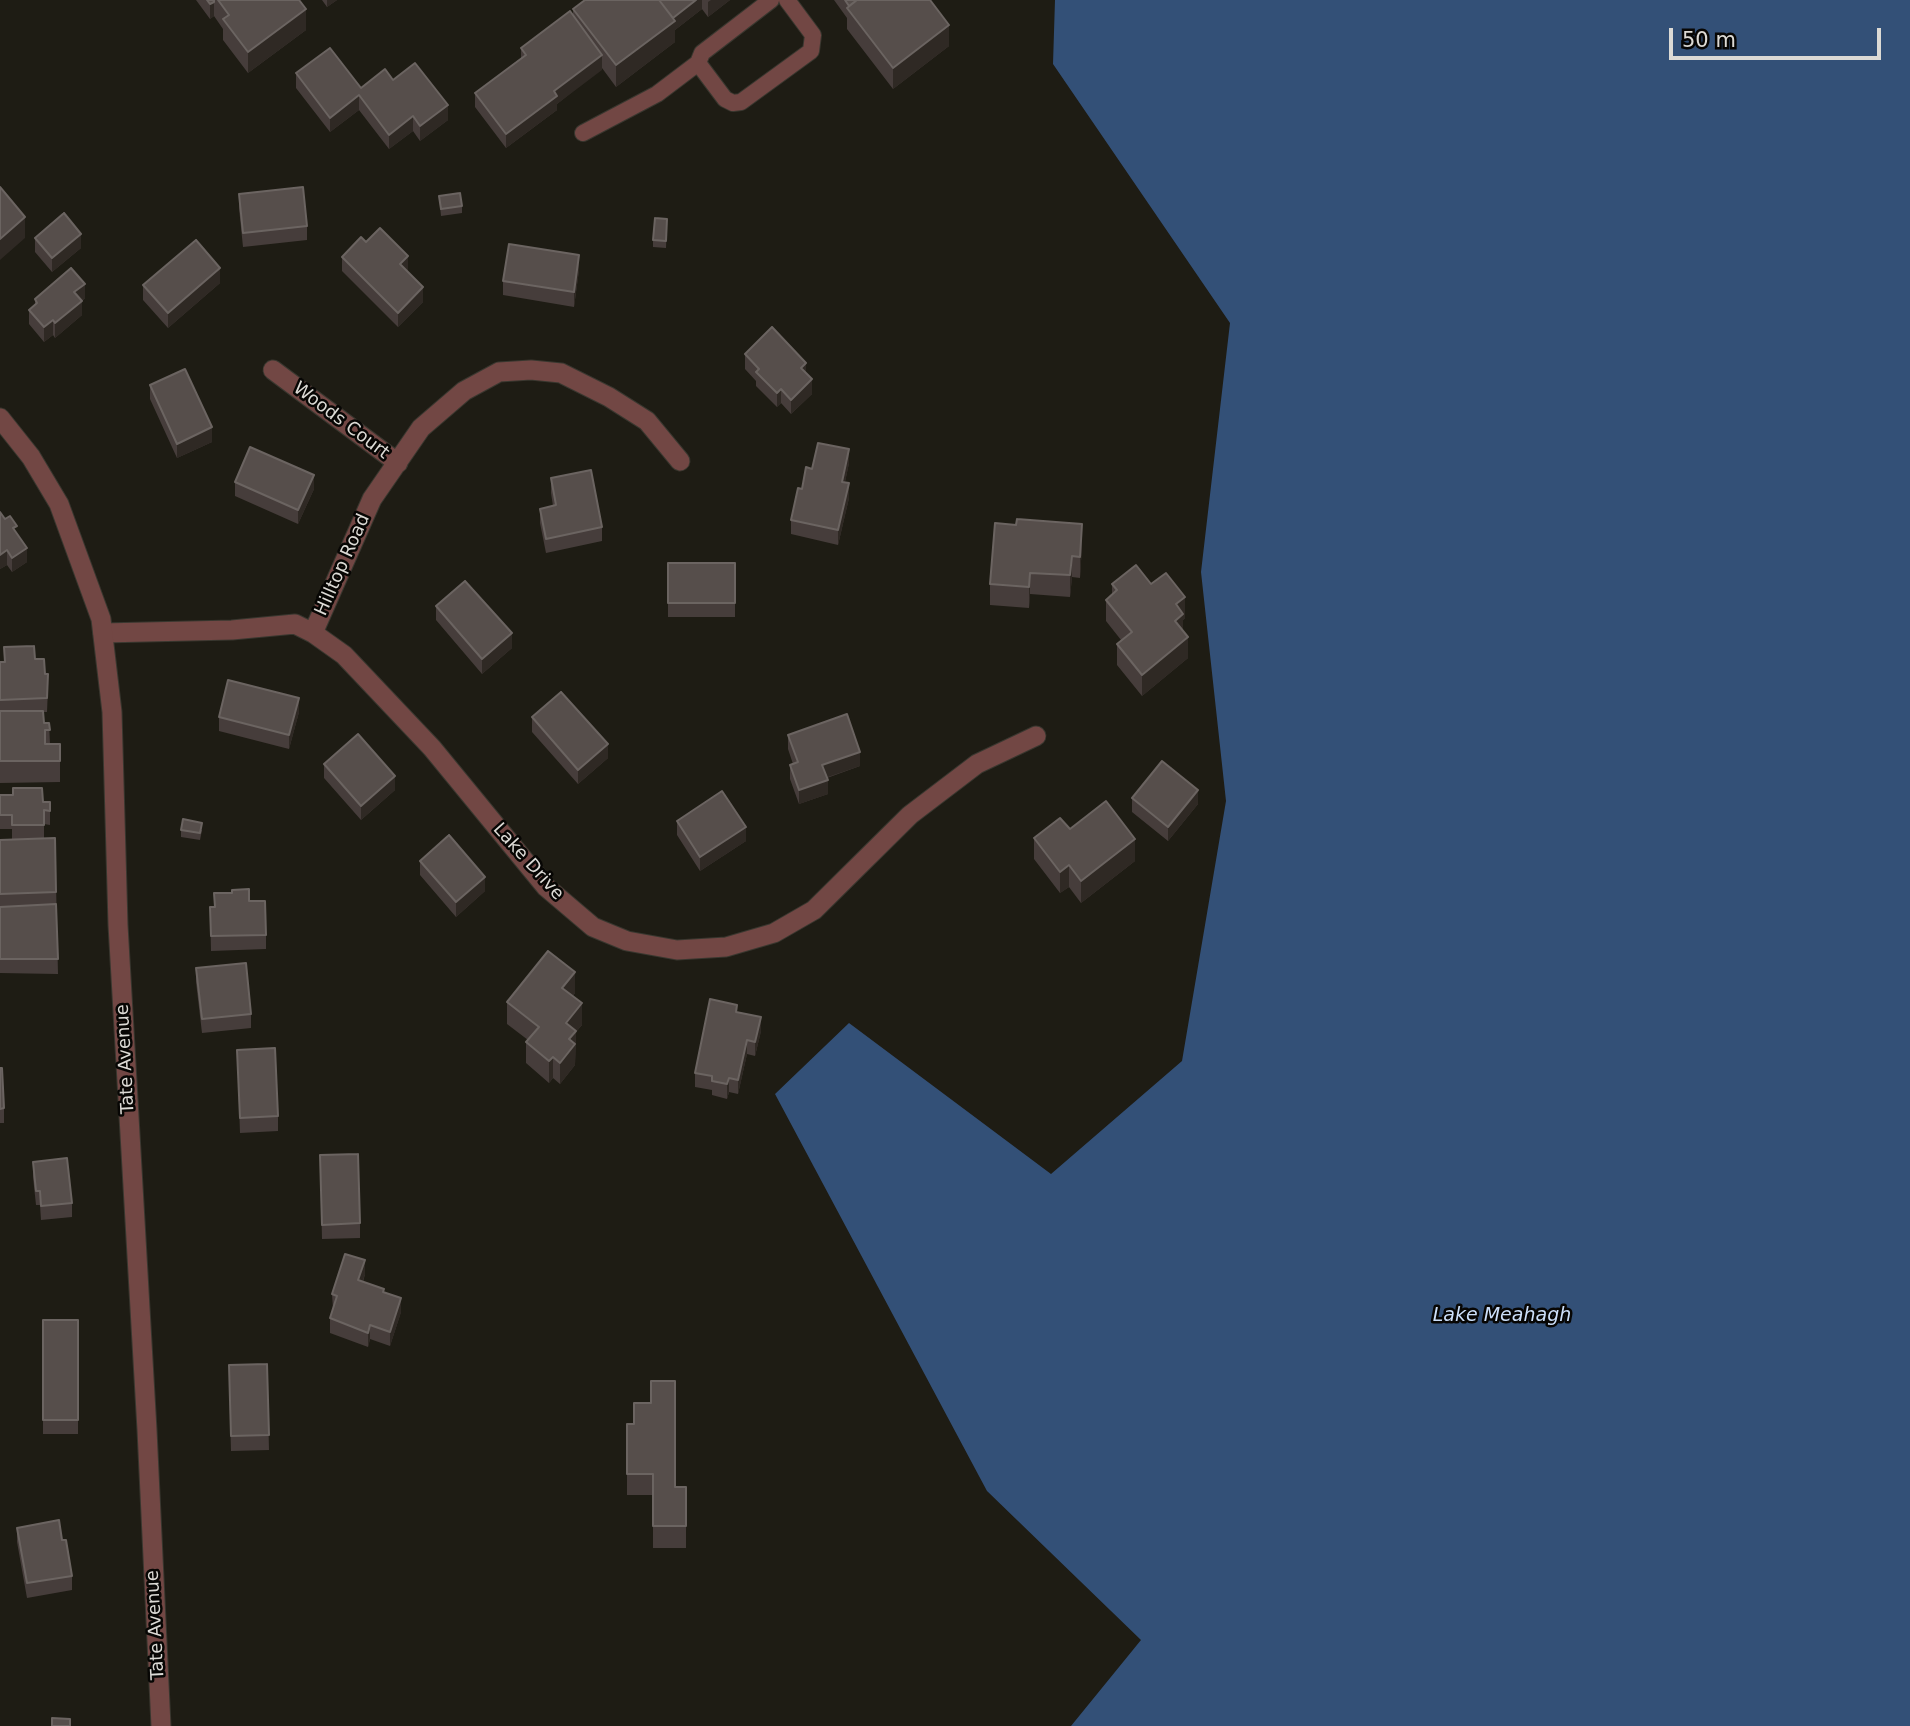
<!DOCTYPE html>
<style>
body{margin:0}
#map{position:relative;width:1910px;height:1726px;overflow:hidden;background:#1e1c14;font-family:"DejaVu Sans",sans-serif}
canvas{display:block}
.scale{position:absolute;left:1669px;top:28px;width:212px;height:32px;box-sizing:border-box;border:4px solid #dcdad5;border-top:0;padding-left:9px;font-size:21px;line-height:24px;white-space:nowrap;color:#dcdad5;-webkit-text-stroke:5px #070604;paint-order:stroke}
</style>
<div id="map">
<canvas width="1910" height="1726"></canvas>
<div class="scale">50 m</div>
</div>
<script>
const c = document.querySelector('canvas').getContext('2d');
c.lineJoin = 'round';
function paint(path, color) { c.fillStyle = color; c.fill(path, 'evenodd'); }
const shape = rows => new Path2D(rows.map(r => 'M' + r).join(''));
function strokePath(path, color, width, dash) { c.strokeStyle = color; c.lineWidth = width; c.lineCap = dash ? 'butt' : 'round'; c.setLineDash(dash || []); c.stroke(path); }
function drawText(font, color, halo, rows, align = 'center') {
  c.font = font + ' "DejaVu Sans",sans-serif'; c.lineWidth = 5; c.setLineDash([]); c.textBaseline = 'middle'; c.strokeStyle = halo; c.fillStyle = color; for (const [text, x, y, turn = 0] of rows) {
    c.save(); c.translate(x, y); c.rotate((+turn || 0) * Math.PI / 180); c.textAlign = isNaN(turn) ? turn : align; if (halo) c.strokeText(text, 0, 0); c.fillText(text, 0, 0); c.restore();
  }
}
paint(shape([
 [1055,0,1910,0,1910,1726,1071,1726,1141,1640,987,1491,775,1094,849,1023,1051,1174,1182,1061,1226,801,1201,572,1230,323,1053,64]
]), '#335077');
const service = shape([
 [771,0,702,53,698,63,725,99,733,103,741,102,811,51,813,35,787,0],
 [583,133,657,94,698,63]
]);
const minor = shape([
 [273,370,398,463],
 [103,633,232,630,295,624,313,633,344,655,432,748,546,887,593,927,627,941,677,950,726,947,774,933,814,910,910,815,977,764,1036,736],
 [313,633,372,499,421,428,464,391,499,372,531,370,561,373,609,397,647,421,680,461]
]);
const tertiary = shape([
 [0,418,31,457,59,504,101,619,112,712,118,925,147,1430,161,1726]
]);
strokePath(service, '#39372f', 18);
strokePath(minor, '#39372f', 21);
strokePath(tertiary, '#39372f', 21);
strokePath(service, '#724744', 16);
strokePath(minor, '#724744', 19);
strokePath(tertiary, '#724744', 19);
paint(shape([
 [196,0,299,0,306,30,248,73,223,40,223,29,214,16,210,19],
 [322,0,337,0,327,7],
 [585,0,730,0,708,17,702,9,675,30,675,42,616,87,602,68,557,104,557,110,506,148,475,107,475,93,521,58,521,48,573,16,573,9],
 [834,0,930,0,949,46,893,89,847,29,847,18],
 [296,73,361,88,393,80,448,120,420,141,413,131,389,149,359,110,330,132,296,88],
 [239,194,307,226,307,240,243,247,239,208],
 [439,196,462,206,462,213,441,216],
 [667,219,666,248,653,247,653,240],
 [35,238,81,248,52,272,35,252],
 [366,242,408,270,407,271,423,302,398,327,342,271,342,257],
 [579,270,574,307,503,295,503,281],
 [220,283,168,328,143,300,143,285],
 [85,298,82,301,82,315,55,338,53,335,44,342,29,324,29,310,35,305,35,299],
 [745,354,806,373,812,394,791,414,781,403,777,407,756,386,756,381,745,369],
 [150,385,212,442,177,458,150,399],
 [849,463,845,482,849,498,838,545,791,534,791,520,802,489,812,469],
 [551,478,602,527,602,541,546,553,540,523,540,509,553,506,551,493],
 [235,482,314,489,298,524,235,496],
 [0,512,17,534,27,562,12,572,7,565,0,569],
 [1082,545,1080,578,1072,577,1070,597,1030,594,1029,608,990,605,990,584],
 [668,563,735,563,735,617,668,617],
 [1112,584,1151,584,1185,618,1183,620,1183,631,1188,658,1142,696,1117,665,1117,644,1121,640,1106,621,1106,600,1112,594],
 [436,606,512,648,482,674,436,620],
 [4,647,35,659,45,674,48,689,47,712,43,712,44,723,49,723,50,744,60,744,60,782,0,783,0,662,4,662],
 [299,712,289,749,219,731,219,717],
 [532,717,608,758,578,784,532,732],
 [788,735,860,766,827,778,828,794,799,804,790,779,790,765,793,764,788,749],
 [324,764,395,790,361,820,324,778],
 [0,795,43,802,50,802,50,825,44,824,44,839,55,838,58,974,0,973,0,840,12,840,12,829,0,829],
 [1132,798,1198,804,1168,841,1132,812],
 [677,821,746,841,700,871,677,835],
 [1070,829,1135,861,1081,903,1069,887,1060,893,1034,859,1034,838],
 [181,830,202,830,200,840,181,837],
 [420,861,485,891,456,917,420,875],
 [249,901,266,935,266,949,211,951,210,907],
 [196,968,251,1014,251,1028,202,1033,196,982],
 [575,993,573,996,582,1025,576,1032,575,1065,560,1084,553,1078,549,1083,526,1063,526,1042,528,1040,507,1024,507,1002],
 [737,1012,761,1031,755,1056,747,1054,738,1094,729,1092,727,1099,712,1095,712,1090,695,1087,695,1073],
 [237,1050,278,1116,278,1131,240,1133],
 [0,1068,4,1108,4,1123,0,1123],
 [320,1155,360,1223,360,1238,322,1239],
 [33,1162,72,1203,72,1217,41,1220,40,1205,36,1205,33,1177],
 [365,1274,363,1282,384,1292,401,1312,390,1346,370,1339,368,1347,330,1333,330,1318,333,1309,332,1294],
 [43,1320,78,1320,78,1434,43,1434],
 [267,1364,269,1450,231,1451,229,1380],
 [651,1403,675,1487,686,1487,686,1548,653,1548,653,1495,627,1495,627,1424,634,1424],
 [17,1528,62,1540,72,1576,72,1590,27,1598,17,1542]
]), '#463d3b');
paint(shape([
 [327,0,337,0,327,7],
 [696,0,702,0,702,9,675,30,675,42,616,87,616,65,669,20],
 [711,0,730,0,708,17,708,2],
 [214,2,214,16,210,19,210,4],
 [306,9,306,30,248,73,248,52],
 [949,25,949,46,893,89,893,68],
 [602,55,602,70,557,104,557,110,506,148,506,134,554,91],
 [359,95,359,110,330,132,330,118],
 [448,105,448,120,420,141,420,126],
 [413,116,413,131,389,149,389,135],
 [25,217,25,238,0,260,0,239],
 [81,234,81,248,52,272,52,258],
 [579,255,579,270,574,307,574,292],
 [408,256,408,270,400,278,400,264],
 [220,268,220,283,168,328,168,313],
 [85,284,85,298,74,307,74,292],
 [423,287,423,302,398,327,398,313],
 [82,301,82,315,55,338,55,323],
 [53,320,53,335,44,342,44,327],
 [806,363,806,377,801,368],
 [812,379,812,394,791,414,791,400],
 [781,389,781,403,777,407,777,393],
 [212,427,212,442,177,458,177,444],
 [849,449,849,463,842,496,842,482],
 [314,475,314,489,298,524,298,510],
 [849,483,849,498,838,545,838,530],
 [1082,524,1082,545,1080,578,1080,557],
 [27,548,27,562,12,572,12,558],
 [7,550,7,565,0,569,0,555],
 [1072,556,1072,577,1070,597,1070,575],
 [1030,573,1030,594,1029,608,1029,587],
 [1185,597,1185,618,1183,620,1183,635,1175,642,1176,604],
 [512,633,512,648,482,674,482,659],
 [1188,637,1188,658,1142,696,1142,675],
 [299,698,299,712,289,749,289,735],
 [608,744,608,758,578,784,578,770],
 [860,752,860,766,822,779,822,765],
 [395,776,395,790,361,820,361,806],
 [828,780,828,794,799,804,799,790],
 [1198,790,1198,804,1168,841,1168,827],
 [746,827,746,841,700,871,700,857],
 [1135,839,1135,861,1081,903,1081,881],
 [1069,865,1069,887,1060,893,1060,872],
 [485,877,485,891,456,917,456,902],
 [575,972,575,993,562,1009,562,988],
 [582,1003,582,1025,576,1032,575,1065,560,1084,560,1063,566,1023],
 [761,1017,761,1031,755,1056,755,1042],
 [747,1040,747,1054,738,1094,738,1080],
 [553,1057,553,1078,549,1083,549,1061],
 [729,1078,729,1092,727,1099,727,1084],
 [365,1260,365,1274,358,1295,358,1280],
 [401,1298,401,1312,390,1346,390,1332],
 [370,1325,370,1339,368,1347,368,1333]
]), '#2f2924');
const building = shape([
 [207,0,214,0,214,2,210,4,207,0],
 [218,0,299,0,306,9,248,52,223,19,229,15,218,0],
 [585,0,659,0,675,21,616,65,573,9,585,0],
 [659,0,696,0,673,18,659,0],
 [845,0,857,0,849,6,845,0],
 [857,0,930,0,949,25,893,68,847,8,857,0],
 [570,11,602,55,554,91,557,96,506,134,475,93,526,55,521,48,570,11],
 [330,48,361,88,385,69,393,80,415,63,448,105,420,126,413,116,389,135,359,95,330,118,296,73,330,48],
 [0,187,25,217,0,239,0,187],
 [303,187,307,226,243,233,239,194,303,187],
 [460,193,462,206,441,209,439,196,460,193],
 [64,213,81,234,52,258,35,238,64,213],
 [655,218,667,219,666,241,653,240,655,218],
 [380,228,408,256,400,264,423,287,398,313,342,257,361,237,366,242,380,228],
 [196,240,220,268,168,313,143,285,196,240],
 [509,244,579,255,574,292,503,281,509,244],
 [71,268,85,284,74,292,82,301,55,323,53,320,44,327,29,310,37,303,35,299,71,268],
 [772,327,806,363,801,368,812,379,791,400,781,389,777,393,756,372,759,369,745,354,772,327],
 [185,369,212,427,177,444,150,385,185,369],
 [818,443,849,449,842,482,849,483,838,530,791,520,798,488,802,489,806,467,812,469,818,443],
 [250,447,314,475,298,510,235,482,250,447],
 [591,470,602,527,546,539,540,509,556,505,551,478,591,470],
 [0,512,5,519,10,516,17,526,13,528,27,548,12,558,7,550,0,555,0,512],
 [1017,519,1082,524,1080,557,1072,556,1070,575,1030,573,1029,587,990,584,995,523,1016,525,1017,519],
 [668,563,735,563,735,603,668,603,668,563],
 [1136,565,1151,584,1166,573,1185,597,1176,604,1183,614,1175,621,1188,637,1142,675,1117,644,1132,632,1106,600,1117,590,1112,584,1136,565],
 [465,581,512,633,482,659,436,606,465,581],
 [34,646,35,659,44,659,45,674,48,674,47,698,0,700,0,662,5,662,4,647,34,646],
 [228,680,299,698,289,735,219,717,228,680],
 [561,692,608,744,578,770,532,717,561,692],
 [0,711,43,711,44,723,49,723,50,730,45,730,45,744,60,744,60,761,0,761,0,711],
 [847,714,860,752,822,765,828,780,799,790,790,765,798,762,788,735,847,714],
 [358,734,395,776,361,806,324,764,358,734],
 [1162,761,1198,790,1168,827,1132,798,1162,761],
 [13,788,42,788,43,802,50,802,50,811,44,810,44,825,12,825,12,815,0,815,0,795,13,795,13,788],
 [722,791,746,827,700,857,677,821,722,791],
 [1106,801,1135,839,1081,881,1069,865,1060,872,1034,838,1060,818,1070,829,1106,801],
 [183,819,202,823,200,833,181,830,183,819],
 [449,835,485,877,456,902,420,861,449,835],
 [55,838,56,892,0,894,0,840,55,838],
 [249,889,249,901,265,901,266,935,211,936,210,907,215,907,214,893,232,893,232,890,249,889],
 [56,904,58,959,0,959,0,907,56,904],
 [548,951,575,972,562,988,582,1003,566,1023,576,1031,569,1039,575,1044,560,1063,553,1057,549,1061,526,1042,539,1027,507,1002,548,951],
 [246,963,251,1014,202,1019,196,968,246,963],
 [710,999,737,1005,736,1012,761,1017,755,1042,747,1040,738,1080,729,1078,727,1084,712,1081,712,1076,695,1073,710,999],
 [275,1048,278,1116,240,1118,237,1050,275,1048],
 [0,1068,2,1068,4,1108,0,1109,0,1068],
 [358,1154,360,1223,322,1225,320,1155,358,1154],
 [67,1158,72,1203,41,1206,40,1191,36,1191,33,1162,67,1158],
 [345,1254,365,1260,358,1280,384,1289,383,1292,401,1298,390,1332,370,1325,368,1333,330,1318,337,1296,332,1294,345,1254],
 [43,1320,78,1320,78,1420,43,1420,43,1320],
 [267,1364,269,1435,231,1436,229,1365,267,1364],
 [651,1381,675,1381,675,1487,686,1487,686,1526,653,1526,653,1474,627,1474,627,1424,634,1424,634,1403,651,1403,651,1381],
 [59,1520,62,1540,66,1540,72,1576,27,1583,17,1528,59,1520],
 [52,1718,70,1719,70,1726,52,1726,52,1718]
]);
paint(building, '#564e4b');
strokePath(building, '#6b6461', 2);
drawText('18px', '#dcdad5', '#070604', [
 ["Woods Court",341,421,37],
 ["Hilltop Road",343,565,-66],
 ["Lake Drive",528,862,48],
 ["Tate Avenue",126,1059,-93],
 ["Tate Avenue",156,1625,-93]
]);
drawText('italic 19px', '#ccdff9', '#070604', [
 ["Lake Meahagh",1502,1316]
]);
</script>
